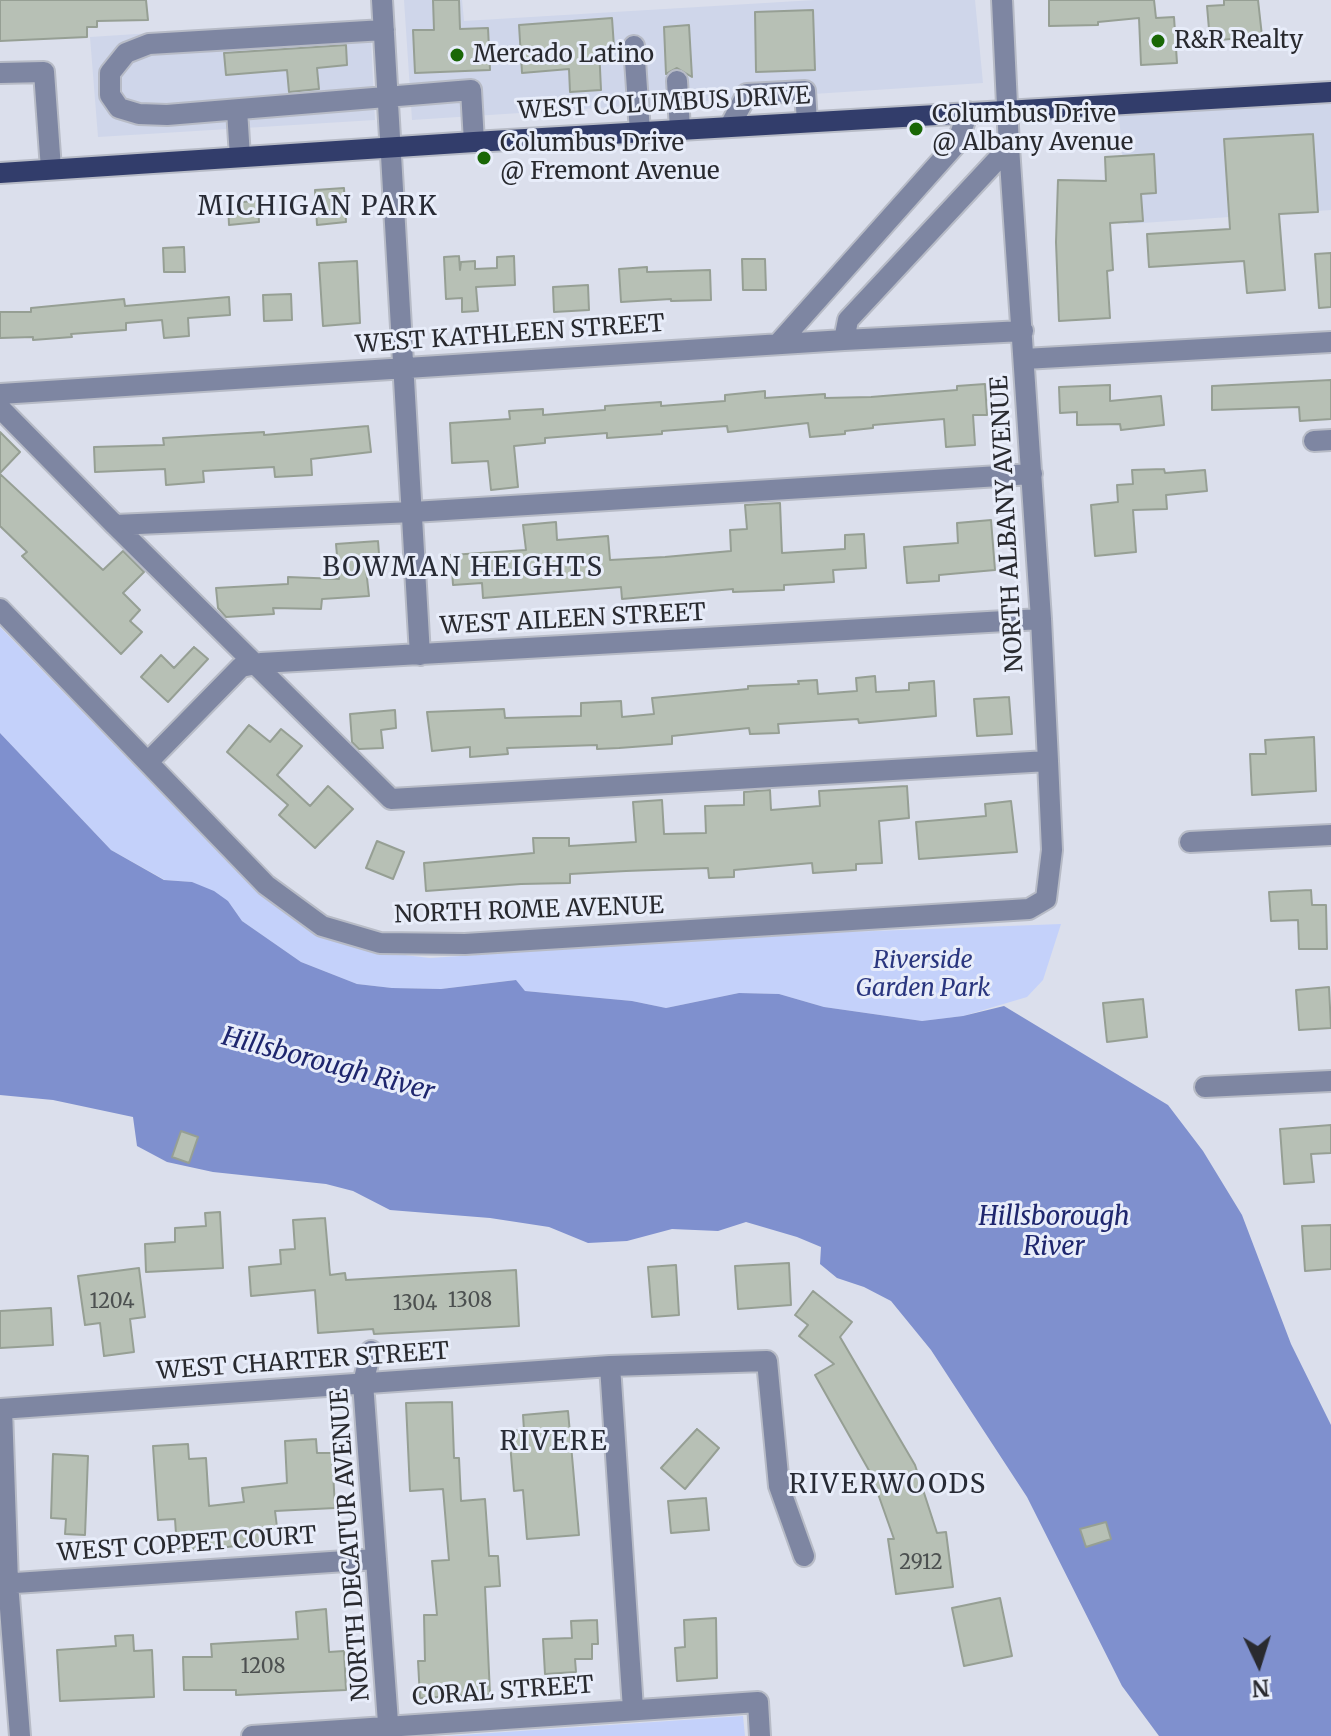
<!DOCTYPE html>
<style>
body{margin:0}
#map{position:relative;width:1331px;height:1736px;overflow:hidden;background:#dbdfec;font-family:Merriweather,serif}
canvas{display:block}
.north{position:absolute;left:1219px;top:1624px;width:80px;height:80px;-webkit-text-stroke:6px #e8edfa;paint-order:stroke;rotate:176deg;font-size:22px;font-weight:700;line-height:32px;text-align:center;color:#292a2f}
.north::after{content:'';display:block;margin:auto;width:28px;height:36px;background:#292a2f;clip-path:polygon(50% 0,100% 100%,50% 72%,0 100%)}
</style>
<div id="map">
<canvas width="1331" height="1736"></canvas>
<div class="north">N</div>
</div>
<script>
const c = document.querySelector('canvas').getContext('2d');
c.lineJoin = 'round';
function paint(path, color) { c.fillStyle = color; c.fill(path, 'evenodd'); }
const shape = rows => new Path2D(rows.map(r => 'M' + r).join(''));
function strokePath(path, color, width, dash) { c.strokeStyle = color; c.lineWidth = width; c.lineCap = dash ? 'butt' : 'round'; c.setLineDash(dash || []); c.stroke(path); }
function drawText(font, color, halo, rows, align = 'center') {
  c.font = font + ' Merriweather,serif'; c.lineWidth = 6; c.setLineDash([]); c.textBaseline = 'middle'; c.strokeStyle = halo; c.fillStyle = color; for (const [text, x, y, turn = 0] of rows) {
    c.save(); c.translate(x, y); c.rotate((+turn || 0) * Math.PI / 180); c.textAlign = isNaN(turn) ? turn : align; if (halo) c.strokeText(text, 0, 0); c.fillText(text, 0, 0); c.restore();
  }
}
paint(shape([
 [404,0,462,0,464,21,815,0,975,0,983,83,412,120],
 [370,19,375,120,98,137,90,37],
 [1331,104,1331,210,1128,224,1119,115]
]), '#cfd6ea');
paint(shape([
 [0,627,259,894,302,926,320,935,362,950,430,958,795,934,1061,924,1043,980,1027,997,963,1016,922,1021,824,1007,779,994,739,993,666,1008,632,1001,525,991,515,980,441,989,392,988,357,984,301,962,242,921,228,901,192,882,165,880,111,850,0,733],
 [743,1716,745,1736,446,1736]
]), '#c4d1fa');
paint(shape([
 [0,733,111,850,164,880,192,882,214,891,228,901,242,921,301,962,357,984,392,988,441,989,516,980,525,991,632,1001,666,1008,739,993,779,994,824,1007,922,1021,963,1016,1004,1006,1168,1105,1203,1151,1242,1215,1291,1344,1331,1425,1331,1736,1159,1736,1122,1686,1027,1497,931,1350,891,1301,864,1287,837,1278,820,1264,821,1247,797,1237,746,1222,718,1231,672,1229,627,1241,588,1243,549,1227,490,1218,390,1210,353,1191,326,1184,213,1172,167,1162,137,1146,133,1117,53,1100,0,1095]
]), '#7f90ce');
const building = shape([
 [0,0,146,0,148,20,97,21,97,27,87,27,87,37,0,41,0,0],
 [433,0,459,0,460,29,488,28,490,70,415,73,413,30,434,30,433,0],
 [1049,0,1154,0,1156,18,1174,17,1177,63,1141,65,1139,18,1098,22,1098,25,1049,26,1049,0],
 [1224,0,1258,0,1262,36,1210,41,1207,6,1224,5,1224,0],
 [813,10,815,70,756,72,755,12,813,10],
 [612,18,614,47,599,47,601,90,570,92,569,69,522,73,519,25,612,18],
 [689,25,692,77,677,68,666,74,664,27,689,25],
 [346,45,347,65,317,68,319,89,289,92,287,70,226,75,224,53,346,45],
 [1313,134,1318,212,1279,214,1285,290,1247,293,1244,261,1149,267,1147,234,1230,229,1224,139,1313,134],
 [1154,154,1156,193,1141,194,1143,221,1110,223,1113,270,1107,271,1110,318,1059,321,1056,242,1058,180,1106,181,1105,157,1154,154],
 [344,188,346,222,317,225,315,190,344,188],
 [258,201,259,222,229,225,228,203,258,201],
 [184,247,185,272,164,272,163,248,184,247],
 [1331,253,1331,307,1319,308,1315,254,1331,253],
 [459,256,460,270,461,262,475,261,475,269,497,268,497,257,514,256,515,285,476,287,478,311,462,312,462,298,446,299,444,257,459,256],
 [742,259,765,259,766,290,743,290,742,259],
 [357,261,360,323,323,326,319,263,357,261],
 [647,267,647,272,710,270,711,300,671,301,671,299,621,302,619,269,647,267],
 [588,285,589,310,554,312,553,287,588,285],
 [291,294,292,320,264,321,263,295,291,294],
 [229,297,230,315,188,318,189,336,164,338,162,320,126,323,126,330,71,334,72,337,33,340,33,337,0,338,0,312,31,312,31,308,124,299,125,306,229,297],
 [1331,380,1331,419,1300,421,1299,407,1212,410,1212,386,1331,380],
 [985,384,987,415,973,415,975,445,946,447,944,419,873,425,873,428,845,431,845,434,810,437,808,423,728,432,727,426,662,431,662,434,607,438,607,433,545,438,545,443,514,446,518,487,491,490,488,461,452,463,450,423,510,419,509,411,543,409,543,415,605,410,605,406,661,402,661,406,725,401,725,395,765,391,765,398,825,394,825,398,871,397,957,390,957,386,985,384],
 [1110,385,1110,401,1161,396,1164,425,1121,430,1120,424,1077,425,1077,412,1060,413,1059,387,1110,385],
 [368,426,371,452,311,459,312,475,275,477,274,467,203,471,204,482,166,485,165,469,95,472,94,447,164,445,163,438,264,432,264,435,368,426],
 [0,432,20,452,0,473,0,432],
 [1164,469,1165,473,1205,470,1207,491,1166,495,1167,509,1133,510,1136,552,1095,556,1091,505,1118,502,1117,485,1133,484,1132,470,1164,469],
 [0,474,103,570,123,551,144,572,123,593,140,610,130,621,142,632,121,654,22,556,27,552,0,526,0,474],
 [780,503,782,553,845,549,845,535,864,534,866,568,833,570,834,582,784,585,784,590,733,592,733,589,622,599,621,587,483,598,482,583,453,585,451,555,526,550,523,525,556,522,557,540,608,536,610,560,665,557,731,551,730,530,747,529,745,505,780,503],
 [991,520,995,570,939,575,939,581,907,583,904,547,958,543,957,523,991,520],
 [378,541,380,567,366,569,369,596,322,599,321,609,273,608,274,614,226,617,218,608,216,588,288,584,288,577,339,579,336,544,378,541],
 [194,647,208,659,168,702,141,677,161,655,174,668,194,647],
 [875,676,876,692,909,690,909,683,934,681,936,716,859,723,858,719,778,724,779,733,750,734,749,728,672,736,672,744,619,748,597,749,597,745,507,748,508,754,470,757,470,747,432,751,427,712,504,709,505,718,581,716,581,703,621,701,622,717,654,714,652,698,748,689,748,686,799,684,798,681,817,680,818,694,857,691,856,678,875,676],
 [1009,697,1012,734,977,736,974,699,1009,697],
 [395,710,396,728,381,730,383,748,359,749,352,742,350,714,395,710],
 [249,725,270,742,281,729,302,746,277,775,310,806,328,786,353,809,315,848,279,815,288,805,227,752,249,725],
 [1314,737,1316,791,1252,795,1250,754,1266,754,1265,740,1314,737],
 [907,786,909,818,879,821,882,863,856,864,856,870,813,873,812,863,734,870,734,877,709,878,708,868,626,871,570,874,570,883,521,884,426,891,424,863,534,853,533,838,569,838,569,846,636,842,633,802,662,800,664,834,706,833,705,806,744,805,744,792,770,790,771,810,820,806,819,791,907,786],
 [1011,801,1017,852,919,859,916,822,986,816,985,804,1011,801],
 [377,841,404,852,393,879,366,868,377,841],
 [1311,890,1312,905,1326,905,1327,949,1299,949,1298,920,1271,921,1269,892,1311,890],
 [1329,987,1331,1028,1299,1030,1296,990,1329,987],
 [1143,999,1147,1037,1107,1042,1103,1003,1143,999],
 [1331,1125,1331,1153,1311,1154,1314,1182,1284,1184,1280,1129,1331,1125],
 [181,1131,198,1137,189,1163,172,1157,181,1131],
 [220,1212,223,1268,146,1272,145,1244,175,1242,175,1228,206,1226,205,1213,220,1212],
 [325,1218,330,1275,345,1273,346,1280,516,1270,519,1326,374,1334,373,1329,318,1333,315,1290,251,1296,249,1267,281,1264,280,1250,295,1249,293,1220,325,1218],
 [1331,1225,1331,1269,1305,1271,1302,1226,1331,1225],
 [789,1263,791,1305,738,1309,735,1266,789,1263],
 [676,1265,679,1315,652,1317,648,1267,676,1265],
 [139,1268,145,1317,130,1319,134,1352,104,1356,100,1323,85,1325,78,1276,139,1268],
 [813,1291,852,1322,840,1337,915,1465,937,1533,946,1532,953,1587,896,1594,888,1539,894,1539,871,1474,815,1375,834,1364,799,1336,808,1325,795,1315,813,1291],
 [51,1308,53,1345,0,1348,0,1311,51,1308],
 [452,1402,454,1458,459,1458,461,1501,485,1499,489,1556,498,1556,500,1586,485,1587,490,1694,420,1698,418,1661,425,1661,424,1615,437,1615,432,1561,449,1560,443,1489,410,1491,406,1403,452,1402],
 [568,1411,579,1535,527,1539,523,1490,514,1491,509,1431,524,1430,523,1415,568,1411],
 [697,1429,719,1448,685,1489,661,1468,697,1429],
 [316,1439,317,1453,332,1453,335,1508,275,1511,277,1527,262,1528,263,1543,218,1548,177,1549,175,1519,158,1520,153,1446,188,1444,189,1459,206,1458,209,1506,244,1502,242,1488,287,1483,285,1441,316,1439],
 [53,1454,88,1456,85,1535,65,1534,66,1519,51,1518,53,1454],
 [706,1498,709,1530,671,1533,668,1501,706,1498],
 [1106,1522,1111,1539,1086,1547,1080,1529,1106,1522],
 [1000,1598,1012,1656,964,1666,952,1608,1000,1598],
 [326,1609,329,1652,344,1651,346,1690,236,1695,236,1690,184,1690,183,1657,212,1657,211,1644,298,1639,296,1612,326,1609],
 [716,1618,717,1678,677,1681,675,1648,685,1647,684,1620,716,1618],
 [597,1620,598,1644,592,1644,592,1659,575,1659,576,1672,545,1674,543,1639,572,1638,571,1621,597,1620],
 [133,1635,134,1651,152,1650,154,1697,60,1701,57,1650,116,1646,115,1636,133,1635]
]);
paint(building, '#b7c0b5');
strokePath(building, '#969f94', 2);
const minor = shape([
 [382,0,420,655],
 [384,30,149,44,126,53,110,73,110,95,119,108,139,114,167,115,471,90,474,142],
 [634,46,640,132],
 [0,73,44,72,51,169],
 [677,81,680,129],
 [237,110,240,157],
 [730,126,747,94,805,91,807,122],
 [844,340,848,320,1009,147],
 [778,344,957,143,968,112],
 [1024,359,1331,342],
 [0,394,844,340,1023,331],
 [0,408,115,525,413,512,1032,474],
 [1314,441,1331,440],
 [115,525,391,799,1048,761],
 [0,609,266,885,322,926,380,943,465,944,1029,909,1046,899,1052,850,1048,761,1041,619,1009,147,1002,0],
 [148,762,241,667,261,663,1041,619],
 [1190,842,1331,835],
 [1205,1087,1331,1081],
 [371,1351,363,1383,389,1736],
 [610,1366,633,1709],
 [0,1409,610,1366,767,1361,779,1486,804,1556],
 [2,1409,8,1583,20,1736],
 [0,1584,376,1559],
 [252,1736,758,1702,760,1736]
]);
const major = shape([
 [0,173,474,142,1331,92]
]);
strokePath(minor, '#b7bbc6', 24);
strokePath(major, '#b7bbc6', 24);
strokePath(minor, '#7e86a2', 20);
strokePath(major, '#323d6b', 20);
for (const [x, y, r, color] of [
 [1158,41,8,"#196706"],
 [457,55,8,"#196706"],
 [916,129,8,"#196706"],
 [484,158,8,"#196706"]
]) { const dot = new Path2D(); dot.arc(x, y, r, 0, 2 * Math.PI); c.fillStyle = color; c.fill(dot); strokePath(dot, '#e8edfa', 3); }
drawText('20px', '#4c5050', null, [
 ["1308",470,1301],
 ["1204",112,1302],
 ["1304",415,1304],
 ["2912",921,1563],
 ["1208",263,1667]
]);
drawText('24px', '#292a2f', '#e8edfa', [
 ["R&R Realty",1174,41],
 ["Mercado Latino",473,55],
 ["Columbus Drive",932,115],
 ["@ Albany Avenue",932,143],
 ["Columbus Drive",500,144],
 ["@ Fremont Avenue",500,172]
], 'left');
drawText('24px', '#292a2f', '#e8edfa', [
 ["WEST COLUMBUS DRIVE",664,104,-3],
 ["WEST KATHLEEN STREET",510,335,-4],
 ["NORTH ALBANY AVENUE",1008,524,-93],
 ["WEST AILEEN STREET",573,620,-3],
 ["NORTH ROME AVENUE",529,911,-2],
 ["WEST CHARTER STREET",303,1362,-4],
 ["WEST COPPET COURT",187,1545,-4],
 ["NORTH DECATUR AVENUE",351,1545,-94],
 ["CORAL STREET",503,1692,-4]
]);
drawText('italic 24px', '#2a367f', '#e8edfa', [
 ["Riverside",923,961],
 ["Garden Park",923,989]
]);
c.letterSpacing = '2px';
drawText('26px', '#282b35', '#e8edfa', [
 ["MICHIGAN PARK",318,208],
 ["BOWMAN HEIGHTS",463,569],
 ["RIVERE",554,1443],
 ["RIVERWOODS",888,1486]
]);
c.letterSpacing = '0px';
drawText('italic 26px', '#1e266e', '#e8edfa', [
 ["Hillsborough River",328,1065,15],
 ["Hillsborough",1054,1218],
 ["River",1054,1248]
]);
</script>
